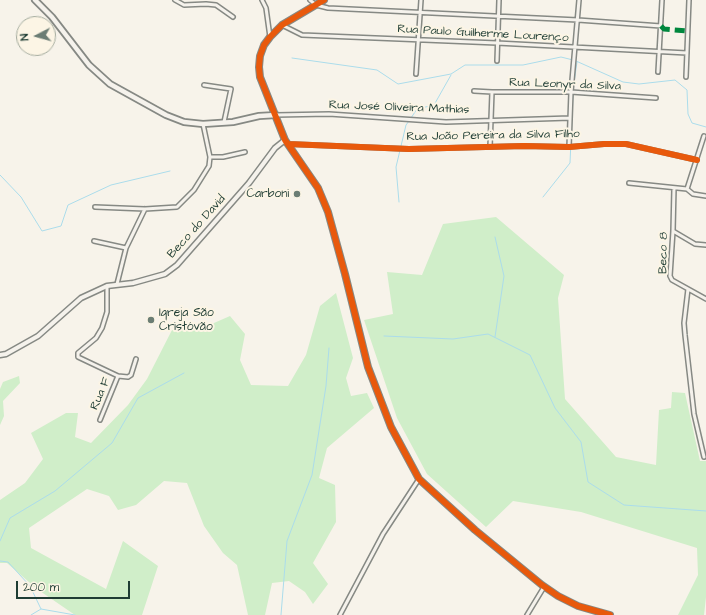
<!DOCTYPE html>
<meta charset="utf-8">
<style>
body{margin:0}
#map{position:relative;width:706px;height:615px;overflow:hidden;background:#f7f3ea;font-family:"Architects Daughter",sans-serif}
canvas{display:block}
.north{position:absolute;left:16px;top:16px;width:40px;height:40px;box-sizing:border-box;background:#fcf5e5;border:1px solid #a4ab9e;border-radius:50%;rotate:264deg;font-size:11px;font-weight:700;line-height:16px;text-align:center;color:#1f3d34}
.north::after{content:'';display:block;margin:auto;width:14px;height:18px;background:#6b7d74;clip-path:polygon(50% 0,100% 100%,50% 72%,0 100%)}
.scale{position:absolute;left:16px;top:581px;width:114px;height:18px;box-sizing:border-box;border:2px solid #1f3d34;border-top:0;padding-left:5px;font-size:12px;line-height:14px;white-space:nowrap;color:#1f3d34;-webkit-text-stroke:3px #fcf5e5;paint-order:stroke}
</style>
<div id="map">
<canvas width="706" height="615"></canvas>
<div class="north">N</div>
<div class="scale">200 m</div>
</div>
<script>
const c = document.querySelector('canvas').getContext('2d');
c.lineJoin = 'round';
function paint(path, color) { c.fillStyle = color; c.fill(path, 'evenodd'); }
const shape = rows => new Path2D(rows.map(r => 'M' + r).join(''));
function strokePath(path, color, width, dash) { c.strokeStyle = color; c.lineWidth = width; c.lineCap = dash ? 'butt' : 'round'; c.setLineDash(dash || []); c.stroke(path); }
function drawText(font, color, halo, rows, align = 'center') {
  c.font = font + ' "Architects Daughter",sans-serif'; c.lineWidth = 4; c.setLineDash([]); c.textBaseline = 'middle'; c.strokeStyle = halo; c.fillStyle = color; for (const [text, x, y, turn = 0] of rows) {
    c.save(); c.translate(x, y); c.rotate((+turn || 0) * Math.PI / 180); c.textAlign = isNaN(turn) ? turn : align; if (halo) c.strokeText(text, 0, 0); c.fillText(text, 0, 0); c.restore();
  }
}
paint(shape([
 [496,217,564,275,558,298,565,399,616,457,656,465,659,410,671,408,672,392,685,393,700,461,706,461,706,597,704,615,678,615,698,575,697,548,581,512,513,501,486,527,427,474,397,418,364,320,393,314,387,272,422,275,443,224],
 [336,293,353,358,346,378,351,396,367,393,374,408,327,448,319,478,335,485,336,522,313,563,328,584,313,604,305,592,289,581,272,583,265,615,248,615,237,565,223,553,204,526,187,483,164,481,136,505,118,510,109,496,87,489,29,528,31,548,106,589,123,541,158,566,142,615,75,615,37,589,7,563,0,563,0,500,25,483,43,459,31,433,66,413,78,413,75,437,91,443,128,405,147,379,172,330,198,330,230,316,245,334,240,360,251,385,288,386,306,355,320,306],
 [19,376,20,383,3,401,4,416,0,425,0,389,3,382]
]), '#d0eec9');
strokePath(shape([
 [292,58,377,70,398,84,451,74,465,65,523,65,561,57,573,60],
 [576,61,623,82,639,84,675,80,687,90,688,114,692,123,706,127],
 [573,90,577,62],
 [411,118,417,109,434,105,451,75],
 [0,175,21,197,42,231,61,226,68,205,111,185,170,171],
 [543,197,570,163,573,94],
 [399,202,396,167,406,125,409,121],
 [384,336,453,339,488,334,530,355,555,408,581,442,588,482,624,505,706,511],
 [495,337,504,276,495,237],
 [0,541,10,518,55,491,112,443,138,398,184,373],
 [0,561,8,562,30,586,41,609,75,615],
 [31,615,41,609],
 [281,615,287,541,312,475,326,386,329,348]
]), '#abdceb', 1);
const minor = shape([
 [175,0,184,5,206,4,216,5,233,17],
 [262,0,266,8,270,37],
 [310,0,316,5,328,8,578,20,661,26],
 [282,25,302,35,497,43,687,53],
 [497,61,499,0],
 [658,72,662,0],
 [416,74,421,0],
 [686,77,689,0],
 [204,85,231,89,224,122],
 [474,91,492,92,571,92,656,98],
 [276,115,329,114,446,122,570,118],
 [288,144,409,149,524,146,569,147,604,144,626,144,697,160],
 [490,147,492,92],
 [569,147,571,92,579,0],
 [210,157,223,157,245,152],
 [629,183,687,189,704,136],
 [674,188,673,231,670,276,672,280,706,299],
 [687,189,693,194,706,196],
 [95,207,145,209,177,207,194,190,209,166,210,157,203,124],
 [673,231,695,244,706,245],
 [94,241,126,248],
 [117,284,126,248,145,209],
 [107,286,107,312,102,328,96,338,78,353,78,357,118,376,128,377,131,375,136,359],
 [688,289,684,323,685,335,694,414,704,457],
 [100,420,118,376],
 [340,615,383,534,419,479],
 [527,615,544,587]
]);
const tertiary = shape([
 [0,355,6,354,38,336,81,298,107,286,133,283,165,274,177,265,249,183,275,148,285,140]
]);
const secondary = shape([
 [35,0,52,17,89,65,110,84,166,115,184,122,203,124,233,122,259,116,276,115],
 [324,0,282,25,270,37,264,45,260,56,259,67,260,77,285,140,318,188,328,212,345,274,368,367,391,427,419,479,475,530,542,585,558,596,578,606,610,615]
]);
strokePath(minor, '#868984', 6);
strokePath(tertiary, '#868984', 7);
strokePath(secondary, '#868984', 8);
strokePath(minor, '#f5f2ec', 3);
strokePath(tertiary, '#f5f2ec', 4);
strokePath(secondary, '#f5f2ec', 4.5);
strokePath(shape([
 [661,26,664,29,688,31]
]), '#00873e', 5, [10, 5]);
strokePath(shape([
 [324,0,282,25,270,37,264,45,260,56,259,67,260,77,285,140,318,188,328,212,345,274,368,367,391,427,419,479,475,530,542,585,558,596,578,606,610,615],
 [288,144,409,149,524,146,569,147,604,144,626,144,697,160]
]), '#e8590c', 6);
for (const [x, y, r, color] of [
 [297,194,4,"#6b7d74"],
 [151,320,4,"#6b7d74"]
]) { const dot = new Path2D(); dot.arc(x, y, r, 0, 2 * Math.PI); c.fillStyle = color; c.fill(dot); strokePath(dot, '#fcf5e5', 1.5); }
drawText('12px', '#1f3d34', '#fcf5e5', [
 ["Rua Paulo Guilherme Lourenço",483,34,3],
 ["Rua Leonyr da Silva",565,85,2],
 ["Rua José Oliveira Mathias",399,108,2],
 ["Rua João Pereira da Silva Filho",493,136,-1],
 ["Beco do David",197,227,-48],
 ["Beco 8",664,253,-89],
 ["Rua F",101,394,-67]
]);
drawText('12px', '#1f3d34', '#fcf5e5', [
 ["Carboni",289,194],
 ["Igreja São",159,313,"left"],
 ["Cristóvão",159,327,"left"]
], 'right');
</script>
